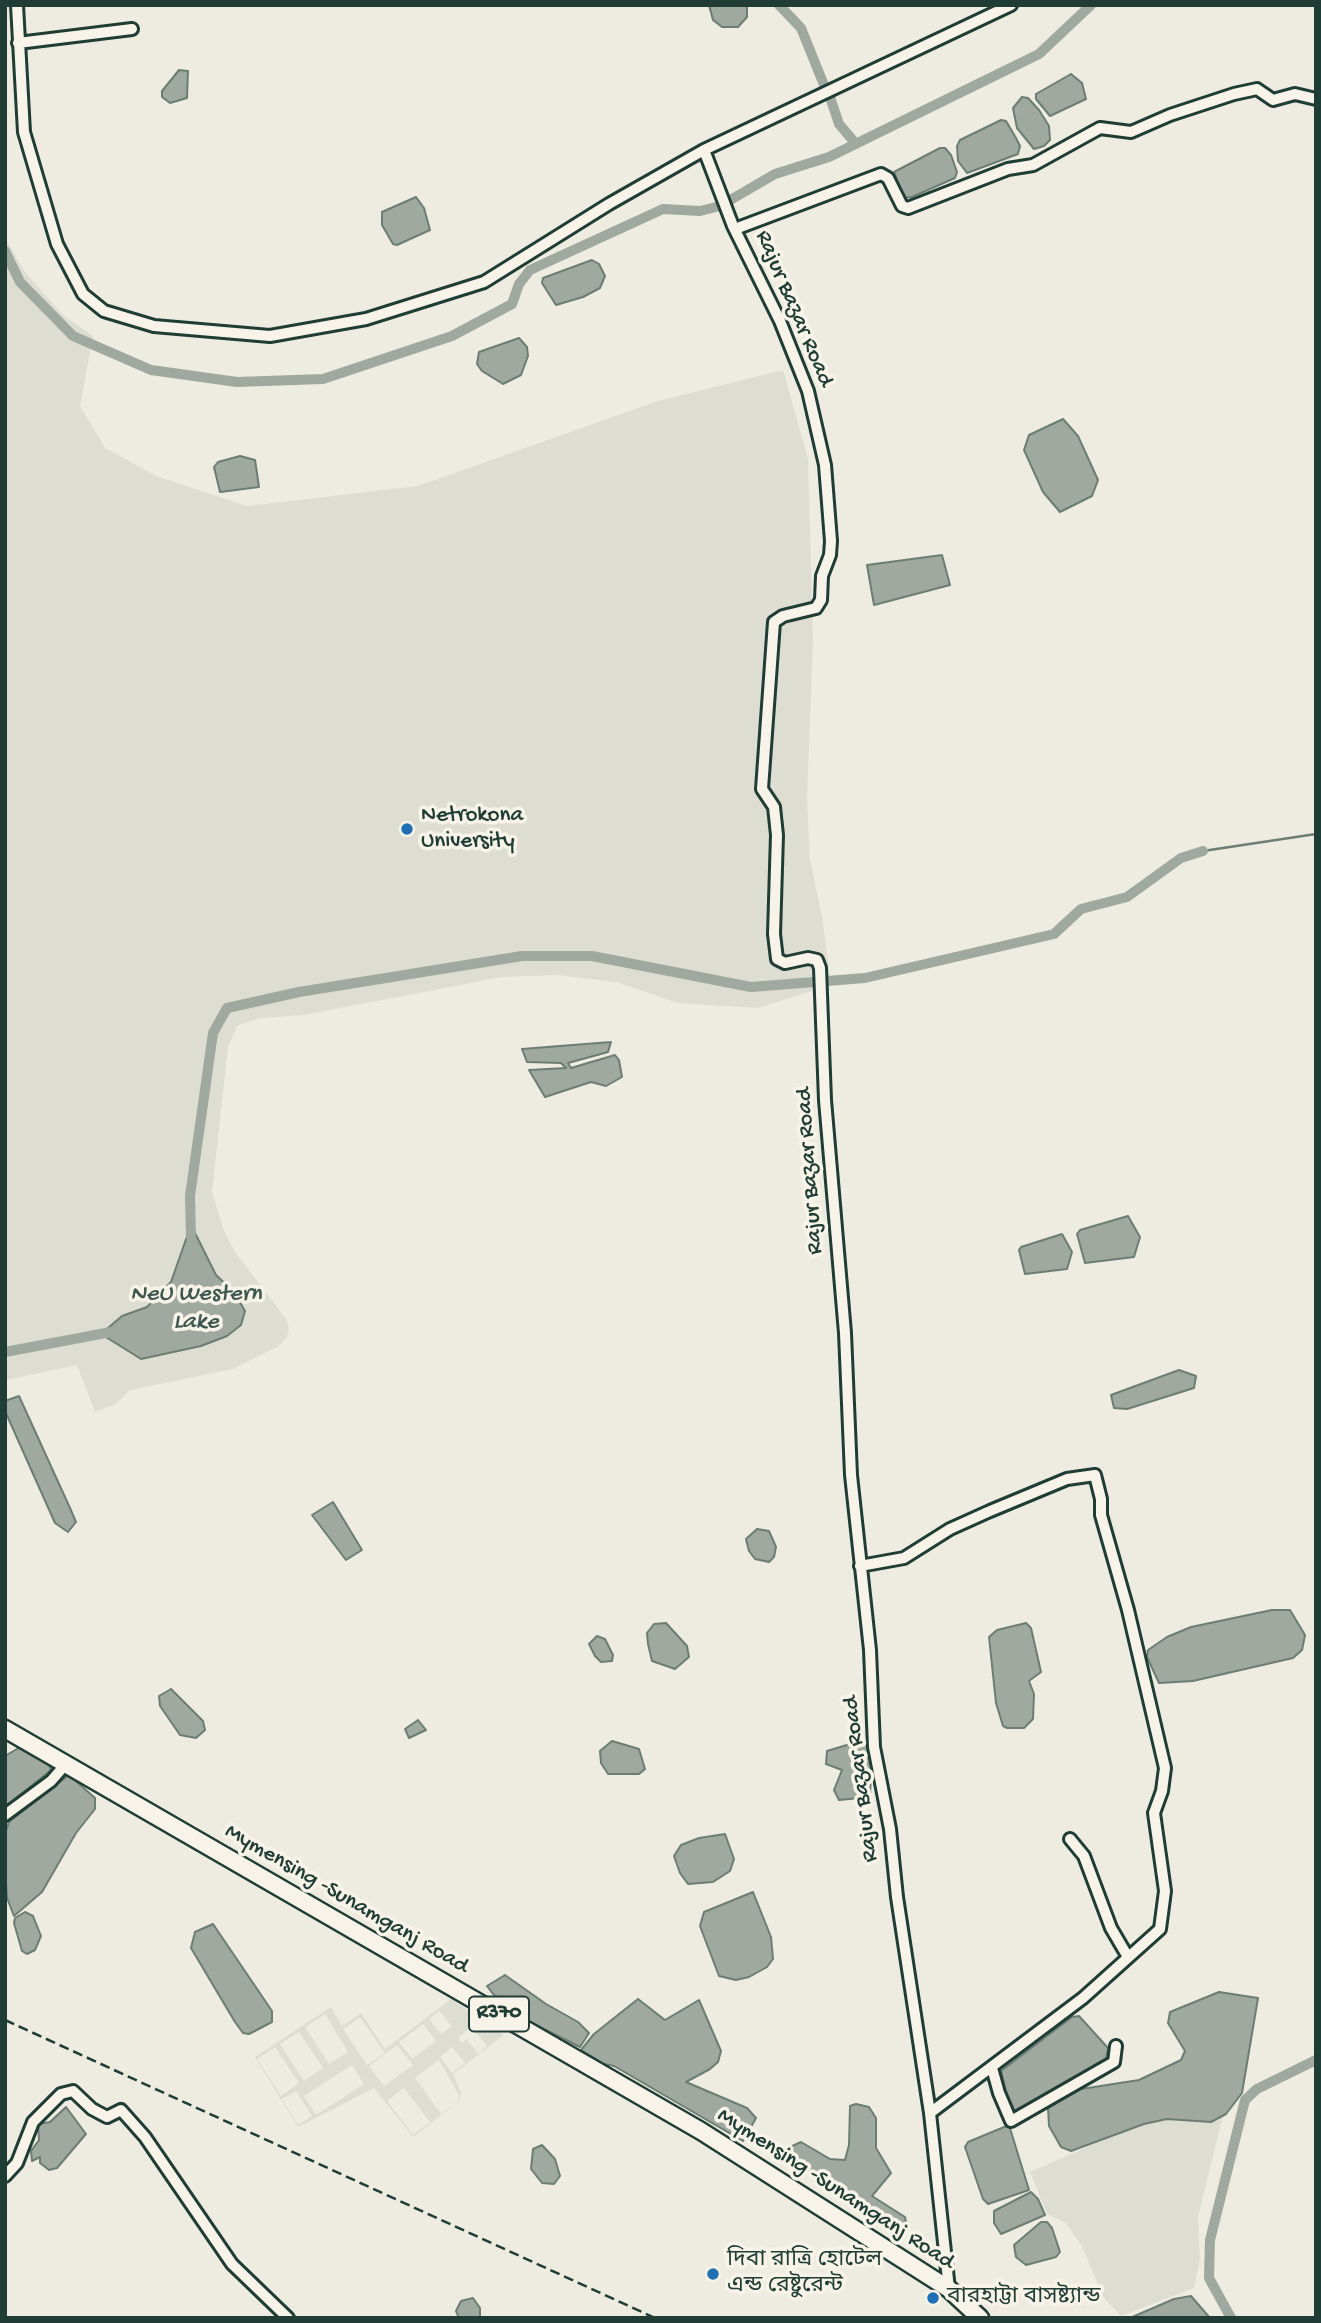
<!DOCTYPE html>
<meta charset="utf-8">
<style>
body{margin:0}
#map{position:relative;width:1321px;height:2323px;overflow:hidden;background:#eeece1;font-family:"Gochi Hand",sans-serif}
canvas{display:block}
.frame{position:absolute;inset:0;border:7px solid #1f3d34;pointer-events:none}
</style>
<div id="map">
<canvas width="1321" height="2323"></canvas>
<div class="frame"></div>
</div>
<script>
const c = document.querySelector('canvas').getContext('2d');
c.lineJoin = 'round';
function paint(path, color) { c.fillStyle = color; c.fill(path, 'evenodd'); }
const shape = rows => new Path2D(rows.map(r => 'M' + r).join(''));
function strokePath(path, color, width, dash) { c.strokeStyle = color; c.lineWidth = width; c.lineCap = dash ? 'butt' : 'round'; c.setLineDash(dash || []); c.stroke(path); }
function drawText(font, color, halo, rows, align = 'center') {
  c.font = font + ' "Gochi Hand","Noto Sans Bengali",sans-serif'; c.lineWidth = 7; c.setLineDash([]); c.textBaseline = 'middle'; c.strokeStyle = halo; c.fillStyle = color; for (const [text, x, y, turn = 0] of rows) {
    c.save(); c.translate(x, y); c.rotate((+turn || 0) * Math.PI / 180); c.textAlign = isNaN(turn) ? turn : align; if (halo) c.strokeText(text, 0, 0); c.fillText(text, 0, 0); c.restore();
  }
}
paint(shape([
 [5,237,24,271,64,316,93,336,80,406,105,448,156,476,247,506,418,486,658,401,783,370,808,459,813,641,807,798,810,860,822,916,831,985,758,1008,678,1003,616,982,556,975,502,977,304,1015,261,1018,238,1025,228,1046,212,1192,224,1231,235,1252,286,1319,289,1329,287,1337,279,1346,233,1369,130,1390,116,1404,95,1412,77,1365,5,1380],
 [451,1999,504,2035,453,2074,461,2093,459,2101,413,2137,374,2088,298,2127,255,2057,331,2007,342,2026,361,2013,385,2049],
 [439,2011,452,2026,441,2034,429,2019],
 [325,2014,348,2052,329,2064,305,2027],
 [360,2017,385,2053,367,2065,343,2029],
 [423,2024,436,2041,412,2059,399,2042],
 [472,2027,487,2046,478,2054,467,2039,462,2043,458,2037],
 [299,2032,323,2068,304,2081,280,2044],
 [397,2045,413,2065,384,2086,369,2066],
 [275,2047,299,2083,281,2096,257,2059],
 [452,2047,465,2063,452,2073,440,2057],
 [439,2060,459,2095,458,2101,441,2114,415,2078],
 [352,2065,364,2084,316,2115,304,2096],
 [404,2088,430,2122,413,2135,387,2101],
 [296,2091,312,2116,298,2125,282,2099],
 [1172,2110,1223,2115,1198,2217,1200,2259,1194,2288,1121,2316,1103,2297,1083,2248,1066,2223,1047,2214,1030,2172]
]), '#ddddd2');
const water = shape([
 [709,5,747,5,747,17,738,27,722,27,713,20,709,5],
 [179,70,188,71,187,98,170,103,162,97,162,91,179,70],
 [1071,74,1082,83,1086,99,1050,116,1036,99,1036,94,1071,74],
 [1022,97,1028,98,1039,110,1049,126,1050,140,1044,146,1034,149,1017,128,1013,108,1022,97],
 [1001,120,1006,121,1016,138,1020,146,1018,154,967,173,958,161,957,146,960,140,1001,120],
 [940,148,945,148,951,155,957,172,955,178,912,197,904,198,894,172,940,148],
 [416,197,424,208,430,230,397,245,393,244,382,225,382,212,416,197],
 [592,260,599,264,605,276,600,288,583,297,556,305,542,283,543,278,592,260],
 [519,338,527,347,528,356,521,375,503,384,482,371,477,364,479,352,519,338],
 [1063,419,1078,436,1098,480,1092,496,1060,512,1043,492,1024,450,1029,435,1063,419],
 [240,456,255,460,259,487,220,492,214,467,218,462,240,456],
 [942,555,950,585,874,605,867,565,942,555],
 [611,1042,608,1052,568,1063,571,1068,615,1055,619,1060,622,1077,606,1086,591,1082,545,1097,529,1070,566,1068,561,1063,527,1062,522,1049,611,1042],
 [1128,1216,1140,1237,1134,1257,1085,1263,1077,1234,1080,1230,1128,1216],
 [191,1225,216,1275,234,1292,245,1311,241,1325,227,1336,201,1346,141,1359,101,1334,122,1316,147,1307,171,1282,191,1225],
 [1062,1234,1072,1252,1067,1269,1025,1274,1019,1250,1021,1247,1062,1234],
 [1179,1370,1196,1376,1194,1388,1127,1409,1114,1408,1111,1395,1179,1370],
 [19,1396,70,1508,76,1522,68,1532,55,1523,5,1411,5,1401,19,1396],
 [333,1502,362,1550,346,1560,312,1515,333,1502],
 [757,1529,769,1531,776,1547,774,1557,769,1562,755,1559,749,1551,746,1539,757,1529],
 [1272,1610,1290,1610,1305,1635,1302,1650,1293,1658,1193,1681,1159,1683,1147,1657,1148,1650,1167,1637,1191,1627,1272,1610],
 [666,1623,687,1646,689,1657,675,1669,652,1661,648,1644,647,1633,654,1624,666,1623],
 [1026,1623,1031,1628,1041,1672,1029,1681,1034,1694,1033,1719,1024,1728,1007,1728,1003,1726,996,1703,989,1637,997,1630,1026,1623],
 [597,1636,605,1639,613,1655,612,1661,601,1662,595,1656,589,1644,597,1636],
 [171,1689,203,1721,205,1730,196,1738,180,1735,160,1706,159,1696,171,1689],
 [418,1720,426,1730,409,1738,405,1729,418,1720],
 [612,1741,639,1749,645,1769,639,1774,608,1774,601,1763,600,1751,612,1741],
 [860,1741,872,1745,870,1797,839,1800,834,1790,842,1770,826,1764,827,1751,860,1741],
 [22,1746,48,1762,51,1770,5,1807,5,1756,22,1746],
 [69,1775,95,1798,95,1809,76,1833,42,1892,14,1916,7,1898,5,1870,6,1831,9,1822,69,1775],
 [725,1834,734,1859,730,1871,713,1882,688,1884,680,1873,674,1856,681,1845,699,1838,725,1834],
 [753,1892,771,1937,773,1959,767,1967,749,1977,736,1980,719,1976,700,1926,704,1912,753,1892],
 [25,1912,33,1916,41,1936,35,1950,27,1954,22,1951,14,1923,15,1918,25,1912],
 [213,1924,272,2011,272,2022,249,2034,243,2033,235,2022,191,1948,195,1932,213,1924],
 [505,1975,546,2004,578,2022,589,2033,580,2047,528,2021,493,1994,487,1986,505,1975],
 [1219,1992,1258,1998,1242,2093,1226,2114,1211,2122,1167,2119,1144,2124,1071,2151,1061,2147,1049,2126,1048,2108,1055,2100,1075,2090,1139,2080,1181,2060,1185,2051,1168,2023,1170,2012,1219,1992],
 [638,1999,665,2020,699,2000,721,2051,718,2062,710,2069,686,2082,747,2108,756,2118,743,2141,614,2066,604,2064,581,2050,594,2034,638,1999],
 [1079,2016,1108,2048,1106,2059,1081,2077,1017,2110,1010,2110,1001,2071,1072,2017,1079,2016],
 [856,2104,869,2107,876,2118,876,2148,891,2173,872,2196,905,2217,907,2228,900,2234,891,2232,814,2176,796,2159,790,2147,801,2142,830,2159,845,2160,849,2145,850,2106,856,2104],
 [66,2107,86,2134,57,2168,49,2170,40,2163,40,2157,32,2161,31,2151,39,2140,38,2124,50,2122,66,2107],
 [1009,2125,1029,2190,988,2204,983,2199,965,2147,968,2142,1009,2125],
 [542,2145,555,2159,560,2176,554,2184,542,2183,531,2169,533,2149,542,2145],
 [1031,2192,1038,2199,1045,2215,1001,2234,994,2223,994,2211,1031,2192],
 [1041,2222,1047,2222,1052,2228,1060,2252,1056,2257,1026,2265,1016,2257,1014,2245,1041,2222],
 [1191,2296,1210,2318,1130,2318,1174,2299,1191,2296],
 [473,2298,480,2308,480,2318,459,2318,456,2311,461,2301,473,2298]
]);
paint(water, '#9fa99f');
strokePath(water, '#6c7e74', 2);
strokePath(shape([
 [1203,851,1316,834]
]), '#6c7e74', 2.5);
strokePath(shape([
 [779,5,801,28,824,85],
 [829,94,839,124,856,144],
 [5,251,20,282,73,336,151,370,237,382,323,379,452,336,512,304,519,284,530,270,663,209,700,211,720,206,775,174,829,157,1039,54,1091,5],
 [191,1237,190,1196,213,1033,227,1008,299,992,522,956,592,956,751,987,865,978,1054,934,1081,909,1127,897,1181,858,1203,851],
 [5,1352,111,1332],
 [1231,2318,1209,2278,1210,2240,1245,2100,1257,2089,1316,2060]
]), '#9fa99f', 10);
const minor = shape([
 [17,5,24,132,57,244,83,294,104,311,154,326,270,336,366,319,484,282,609,204,704,150,1011,5],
 [18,43,132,29],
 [704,150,733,226,780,321,808,391,825,465,831,541,830,555,822,576,821,600,816,608,783,616,774,622,762,789,774,807,777,835,774,934,777,959,785,963,808,958,817,960,820,968,825,1100,845,1333,851,1475,870,1650,874,1747,890,1829,897,1897,930,2113,949,2289],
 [735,229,881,174,888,178,902,206,908,208,1008,169,1033,165,1100,128,1131,132,1170,115,1234,94,1257,89,1273,100,1295,94,1316,99],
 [860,1566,904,1558,950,1529,990,1511,1067,1479,1095,1475,1101,1499,1101,1515,1128,1610,1165,1768,1162,1791,1154,1813,1165,1891,1160,1929,1083,1998,930,2113],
 [5,1815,51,1781,66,1764],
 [1070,1839,1084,1856,1111,1928,1128,1957],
 [992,2068,999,2093,1011,2121,1114,2062,1116,2046],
 [5,2176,17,2163,33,2122,61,2094,73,2091,92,2109,107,2117,121,2110,145,2137,232,2264,288,2318]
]);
const primary = shape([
 [5,1729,701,2131,949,2289,980,2318]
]);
strokePath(minor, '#1f3d34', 16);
strokePath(primary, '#1f3d34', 21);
strokePath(minor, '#f7f3e8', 10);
strokePath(primary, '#f7f3e8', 16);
strokePath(shape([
 [5,2020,655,2318]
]), '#1f3d34', 2.5, [10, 5]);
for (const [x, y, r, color] of [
 [407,829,7,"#1f6fb2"],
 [713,2274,7,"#1f6fb2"],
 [933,2298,7,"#1f6fb2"]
]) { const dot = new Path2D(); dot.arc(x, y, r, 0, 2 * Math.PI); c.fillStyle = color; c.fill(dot); strokePath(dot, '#f7f3e8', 2.5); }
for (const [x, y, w] of [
 [499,2014,60]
]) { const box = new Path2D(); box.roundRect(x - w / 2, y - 17.5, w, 35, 5); c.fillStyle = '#f7f3e8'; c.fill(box); strokePath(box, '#1f3d34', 2); }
drawText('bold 21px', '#1f3d34', null, [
 ["R370",499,2014]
]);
drawText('23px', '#1f3d34', '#f7f3e8', [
 ["Rajur Bazar Road",793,309,67],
 ["Rajur Bazar Road",811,1171,-94],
 ["Rajur Bazar Road",862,1779,-97],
 ["Mymensing -Sunamganj Road",346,1900,30],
 ["Mymensing -Sunamganj Road",835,2190,33]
]);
drawText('23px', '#1f3d34', '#f7f3e8', [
 ["Netrokona",421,816],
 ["University",421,842],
 ["দিবা রাত্রি হোটেল",727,2261],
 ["এন্ড রেষ্টুরেন্ট",727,2287],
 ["বারহাট্টা বাসষ্ট্যান্ড",947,2298]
], 'left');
drawText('italic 24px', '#3f584f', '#f7f3e8', [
 ["NeU Western",196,1295],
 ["Lake",196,1323]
]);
</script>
